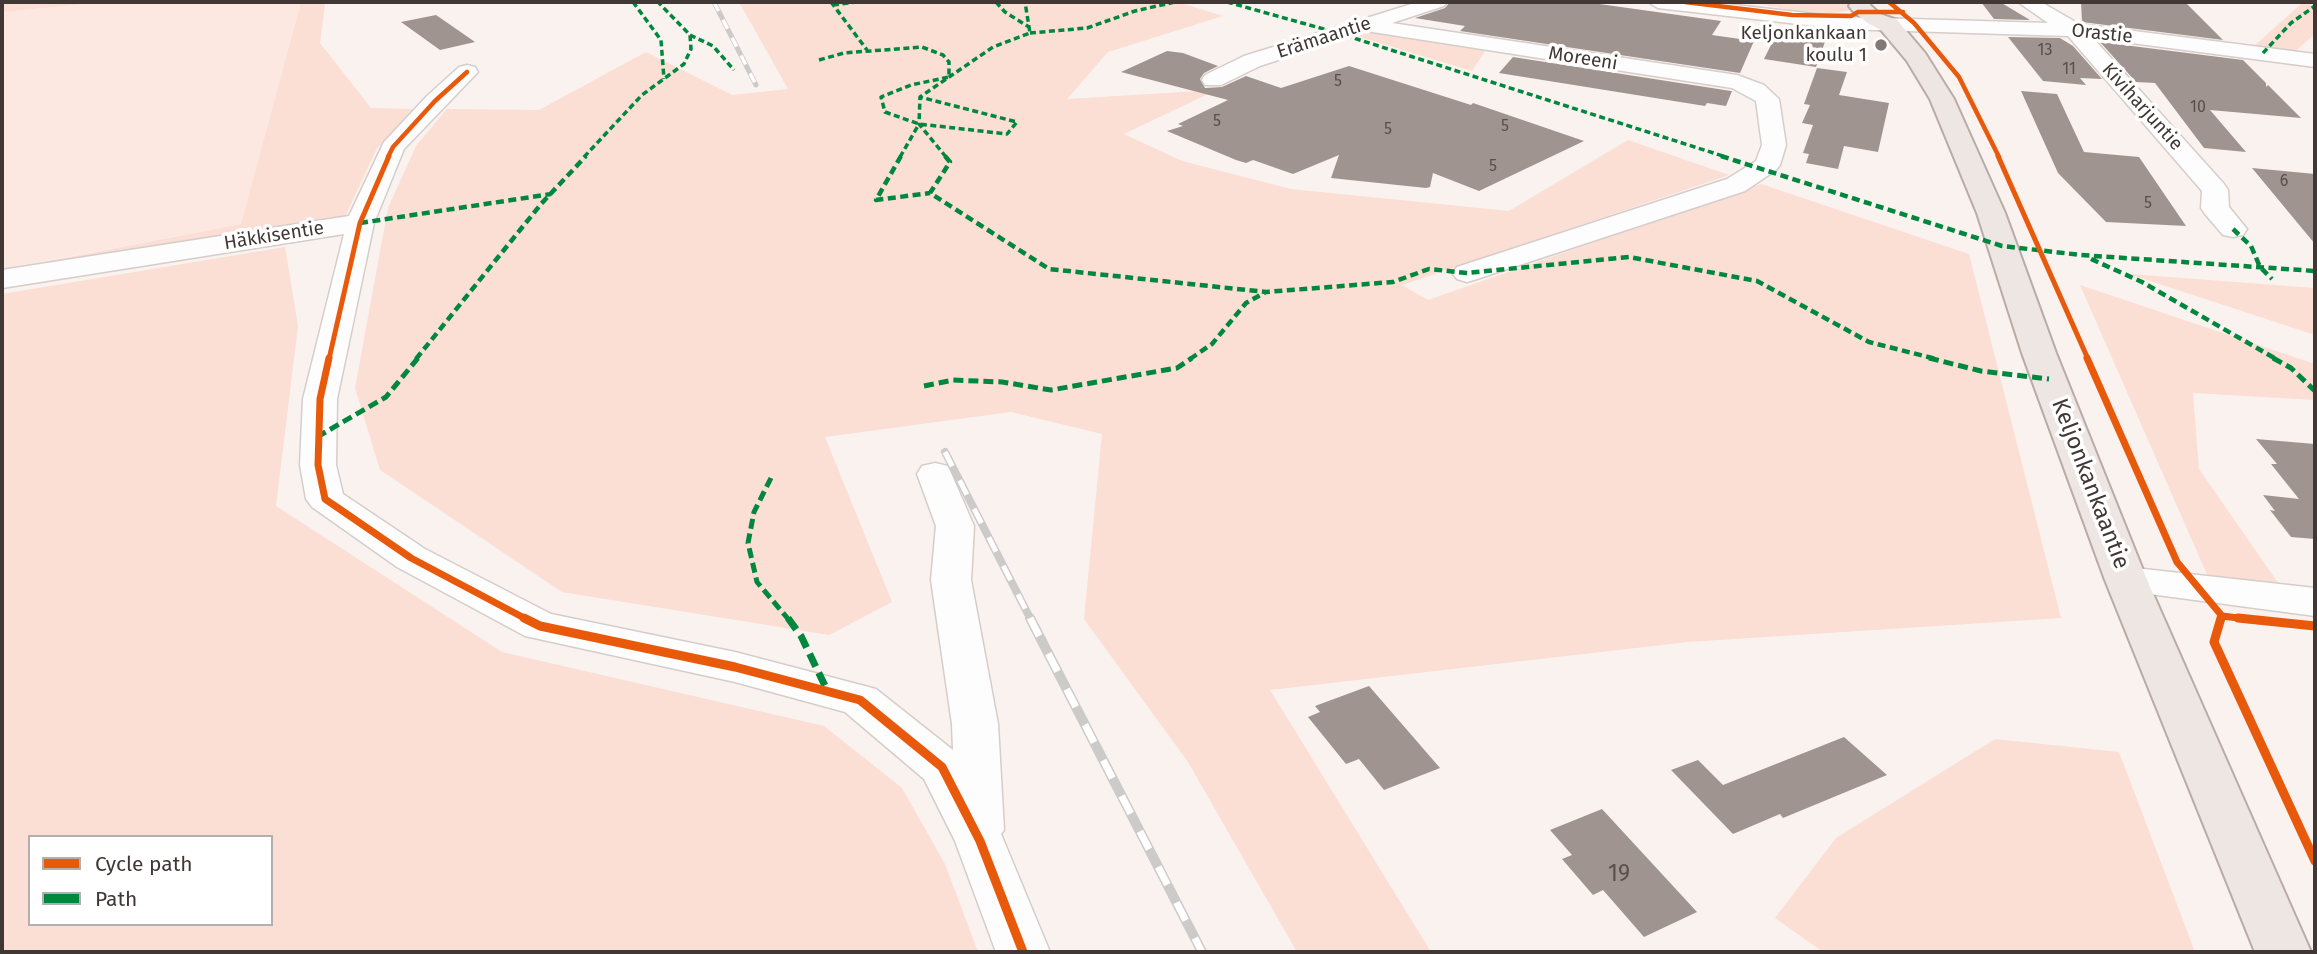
<!DOCTYPE html>
<meta charset="utf-8">
<style>
body{margin:0}
#map{position:relative;width:2317px;height:954px;overflow:hidden;background:#faf2ef;font-family:"Fira Sans",sans-serif}
canvas{display:block}
.frame{position:absolute;inset:0;border:4px solid #413835;pointer-events:none}
.legend{position:absolute;left:28px;top:835px;width:245px;height:91px;box-sizing:border-box;background:#fff;border:2px solid #b3afae;margin:0;padding:9px 12px;list-style:none;font-size:21px;color:#413835}
.legend li{display:flex;align-items:center;gap:14px;height:35px}
.legend b{width:35px;border:2px solid #b3afae}
</style>
<div id="map">
<canvas width="2317" height="954"></canvas>
<div class="frame"></div>
<ul class="legend">
<li><b style="height:9px;background:#e8590c"></b>Cycle path</li>
<li><b style="height:9px;background:#00873e"></b>Path</li>
</ul>
</div>
<script>
const c = document.querySelector('canvas').getContext('2d');
c.lineJoin = 'round';
function paint(path, color) { c.fillStyle = color; c.fill(path, 'evenodd'); }
const shape = rows => new Path2D(rows.map(r => 'M' + r).join(''));
function strokePath(path, color, width, dash) { c.strokeStyle = color; c.lineWidth = width; c.lineCap = dash ? 'butt' : 'round'; c.setLineDash(dash || []); c.stroke(path); }
function drawText(font, color, halo, rows, align = 'center') {
  c.font = font + ' "Fira Sans",sans-serif'; c.lineWidth = 7; c.setLineDash([]); c.textBaseline = 'middle'; c.strokeStyle = halo; c.fillStyle = color; for (const [text, x, y, turn = 0] of rows) {
    c.save(); c.translate(x, y); c.rotate((+turn || 0) * Math.PI / 180); c.textAlign = isNaN(turn) ? turn : align; if (halo) c.strokeText(text, 0, 0); c.fillText(text, 0, 0); c.restore();
  }
}
paint(shape([
 [106,2,301,2,241,224,2,269,2,12]
]), '#fde8e1');
paint(shape([
 [2,2,106,2,2,12],
 [301,2,332,2,325,4,320,43,371,108,415,109,377,148,344,219,2,270,241,224],
 [739,2,1178,2,1223,16,1108,52,1067,99,1200,91,1210,93,1124,134,1182,161,1291,189,1509,211,1628,140,1729,175,1402,285,1428,300,1761,184,1969,254,2061,618,1688,642,1270,690,1431,952,1297,952,1188,762,1084,619,1102,434,1011,412,825,437,892,602,829,635,562,592,380,470,355,388,388,208,416,146,447,109,539,110,646,52,732,95,788,89],
 [1748,2,1847,2,1855,9,1834,13,1802,12],
 [2303,2,2315,2,2315,34,2293,53,2253,47],
 [1385,31,1487,48,1472,71,1353,35],
 [285,247,298,326,276,506,502,652,824,726,902,788,945,864,978,952,2,952,2,294],
 [30,837,271,837,271,924,30,924],
 [2129,274,2315,288,2315,335],
 [2080,285,2315,364,2315,400,2193,393,2199,469,2281,587,2209,579],
 [1995,739,2119,752,2195,952,1823,952,1775,918,1836,838]
]), '#fbded4');
paint(shape([
 [1450,2,1585,2,1721,21,1712,35,1754,41,1740,73,1460,31,1465,26,1415,18,1445,8],
 [1981,2,2000,2,2030,20,1994,19],
 [2081,2,2185,2,2223,40,2082,22],
 [436,15,465,35,475,42,440,50,401,22],
 [1779,29,1827,36,1816,67,1764,59],
 [2008,37,2060,38,2073,46,2102,79,2080,78,2086,85,2043,81],
 [2100,42,2243,60,2266,83,2266,87,2268,85,2301,118,2210,110,2246,152,2204,148,2155,83,2136,82],
 [1167,51,1183,53,1218,66,1204,73,1200,79,1205,88,1222,87,1246,76,1281,88,1349,66,1471,105,1473,103,1584,141,1479,191,1433,173,1430,187,1426,188,1331,178,1339,155,1293,174,1253,160,1246,163,1236,160,1167,131,1183,126,1178,124,1228,100,1121,72],
 [1513,57,1731,91,1732,91,1726,106,1707,103,1705,106,1499,73],
 [1817,68,1847,72,1839,95,1889,103,1878,152,1844,146,1838,169,1806,163,1809,154,1803,153,1813,125,1802,123,1810,105,1804,104],
 [2021,91,2057,94,2084,152,2139,157,2186,226,2106,222,2058,173],
 [2252,168,2315,174,2315,244],
 [2256,439,2315,444,2315,539,2291,537,2270,510,2275,511,2263,495,2299,499,2271,464,2277,464],
 [1369,686,1440,768,1384,790,1359,759,1346,764,1308,717,1320,712,1315,706],
 [1844,737,1887,775,1783,818,1780,814,1733,834,1671,770,1698,760,1723,785],
 [1602,809,1697,912,1644,937,1603,890,1593,895,1562,859,1572,855,1550,830]
]), '#a09490');
const minor = shape([
 [1418,2,1447,2,1444,6,1392,23,1737,75,1764,85,1779,99,1786,145,1780,165,1776,170,1745,191,1477,279,1467,282,1457,279,1452,273,1457,267,1727,179,1756,161,1762,145,1756,101,1732,88,1366,31,1260,66,1221,85,1205,85,1202,80,1205,75,1244,56,1418,2],
 [1648,2,1708,2,1842,17,2048,23,2018,2,2041,2,2079,24,2315,54,2315,67,2093,38,2224,184,2228,190,2229,207,2247,229,2243,235,2233,237,2223,235,2205,214,2201,208,2202,191,2068,36,1842,29,1658,8,1648,2],
 [467,65,475,67,478,72,404,149,374,223,337,399,336,465,343,494,425,549,551,614,735,652,876,689,953,750,952,724,931,580,936,526,917,474,922,466,935,463,948,466,974,526,971,580,998,724,1004,830,1001,834,1050,952,996,952,955,841,924,779,845,712,735,682,525,636,397,567,312,507,306,499,300,465,303,399,344,234,2,288,2,270,349,216,384,142,427,96,459,67,467,65],
 [2126,567,2315,588,2315,616,2112,589,2106,580,2112,571,2126,567]
]);
const major = shape([
 [1851,2,1871,2,1870,5,1880,14,1897,20,1925,53,1954,99,2005,213,2056,353,2147,580,2311,952,2255,952,2105,580,2022,353,1977,213,1930,99,1907,61,1881,30,1866,22,1852,10,1849,6,1851,2]
]);
strokePath(minor, '#d5cdca', 3);
strokePath(major, '#bbaba5', 4);
paint(minor, '#fefdfd');
paint(major, '#eee6e3');
const railFar2 = shape([
 [714,2,756,85]
]);
const railFar1 = shape([
 [945,452,1031,620]
]);
const rail = shape([
 [1030,618,1202,952]
]);
strokePath(railFar2, '#cdcbca', 5);
strokePath(railFar1, '#cdcbca', 8);
strokePath(rail, '#cdcbca', 10);
strokePath(railFar2, '#fff', 3.5, [10]);
strokePath(railFar1, '#fff', 5, [16]);
strokePath(rail, '#fff', 7, [20]);
strokePath(shape([
 [633,2,661,40,664,79],
 [831,2,867,50],
 [996,2,1005,12,1029,27],
 [1227,2,1338,33,1726,157],
 [833,5,856,2],
 [1030,33,1087,28,1135,11,1175,2],
 [690,35,713,46,734,70],
 [2263,53,2291,23,2315,6],
 [819,60,844,53,922,47,943,55,949,62,949,77,911,85,881,97,885,112,919,124,1007,134,1017,122,920,97],
 [584,157,642,95,684,64,691,49,690,35,658,2],
 [900,157,919,124],
 [946,157,919,124,920,97,993,47,1030,33,1025,2]
]), '#00873e', 3.5, [6, 3.5]);
strokePath(shape([
 [901,156,876,200,930,193],
 [945,156,950,162,930,193,1049,269,1266,292,1393,282,1429,269,1467,273,1629,257,1757,281,1869,342,1936,359],
 [1721,156,2002,246,2081,255,2315,271],
 [360,223,551,194],
 [2233,229,2251,246,2260,267,2272,279],
 [2091,259,2142,282,2276,359],
 [416,359,541,204,586,156],
 [1190,359,1212,344,1246,303,1266,292]
]), '#00873e', 4.5, [8, 4.5]);
strokePath(shape([
 [1929,358,1981,371,2049,379],
 [2273,358,2291,368,2315,391],
 [924,386,953,380,1002,382,1051,390,1177,368,1192,358],
 [317,437,386,397,418,358],
 [771,478,754,512,748,543,757,582,789,620]
]), '#00873e', 5, [10, 5]);
strokePath(shape([
 [788,618,801,636,828,692]
]), '#00873e', 7, [14, 7]);
strokePath(shape([
 [1685,2,1792,15,1851,16,1858,12,1903,12],
 [1889,2,1914,23,1959,77,1999,157],
 [388,157,393,147,435,101,467,72]
]), '#e8590c', 4.5);
strokePath(shape([
 [1998,156,2088,359],
 [329,359,360,223,389,156]
]), '#e8590c', 5);
strokePath(shape([
 [329,358,320,399,318,465,325,499,411,558,528,620],
 [2087,358,2177,562,2222,616,2221,620],
 [2222,616,2255,620]
]), '#e8590c', 7);
strokePath(shape([
 [524,618,540,626,735,667,860,700,942,767,980,841,1023,952],
 [2221,618,2214,642,2315,861],
 [2238,618,2315,626]
]), '#e8590c', 9);
for (const [x, y, r, color] of [
 [1881,45,7,"#827976"]
]) { const dot = new Path2D(); dot.arc(x, y, r, 0, 2 * Math.PI); c.fillStyle = color; c.fill(dot); strokePath(dot, '#fff', 2.5); }
drawText('16px', '#594f4c', null, [
 ["13",2045,51],
 ["11",2069,70],
 ["5",1338,82],
 ["10",2198,108],
 ["5",1217,122],
 ["5",1505,127],
 ["5",1388,130],
 ["5",1493,167],
 ["6",2284,182],
 ["5",2148,204]
]);
drawText('19px', '#413835', '#fff', [
 ["Keljonkankaan",1867,34],
 ["koulu 1",1867,56]
], 'right');
drawText('19px', '#413835', '#fff', [
 ["Orastie",2102,34,6],
 ["Erämaantie",1324,38,-18],
 ["Moreeni",1583,59,9],
 ["Kiviharjuntie",2142,107,48],
 ["Häkkisentie",274,236,-9]
]);
drawText('23px', '#413835', '#fff', [
 ["Keljonkankaantie",2090,484,69]
]);
drawText('23px', '#594f4c', null, [
 ["19",1619,875]
]);
</script>
